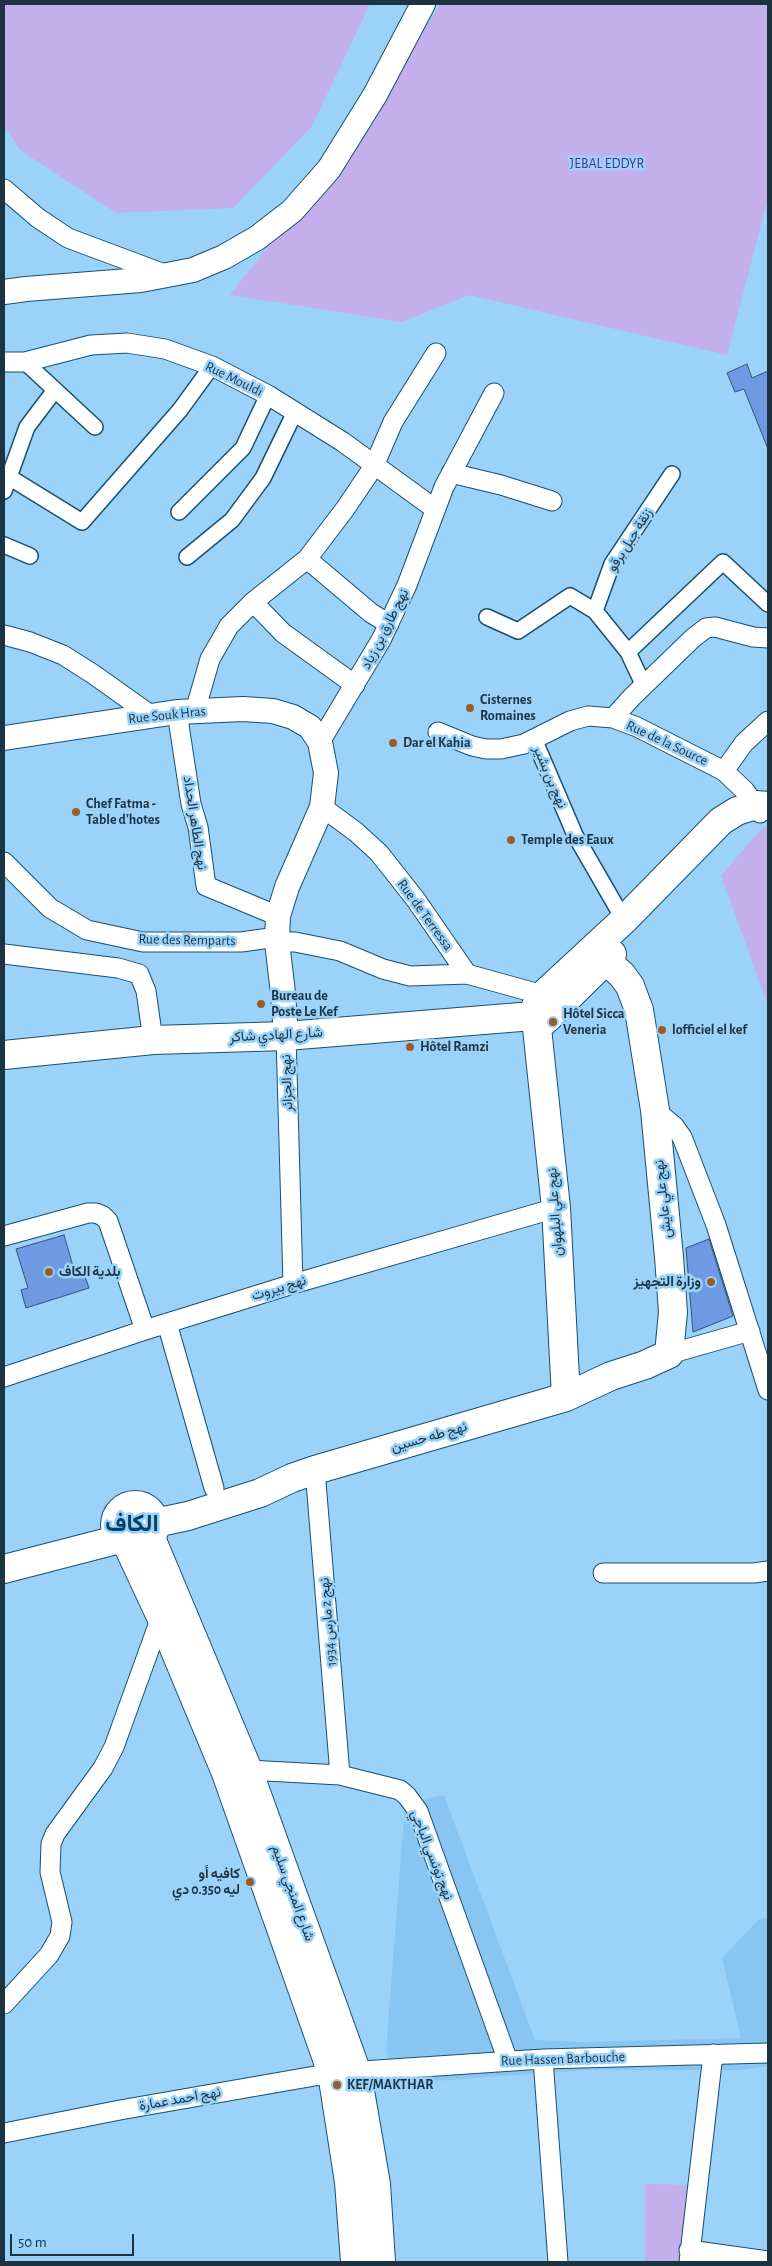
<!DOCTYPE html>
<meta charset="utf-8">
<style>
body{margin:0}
#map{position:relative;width:772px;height:2266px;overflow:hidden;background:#9ad2fa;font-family:"Alegreya Sans",sans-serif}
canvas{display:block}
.frame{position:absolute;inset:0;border:5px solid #1c3342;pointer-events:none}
.scale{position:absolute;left:10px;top:2234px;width:124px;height:22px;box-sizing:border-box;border:2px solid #1c3342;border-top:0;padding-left:6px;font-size:15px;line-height:18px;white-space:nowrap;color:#1c3342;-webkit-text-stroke:4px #9ad2fa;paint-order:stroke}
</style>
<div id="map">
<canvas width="772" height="2266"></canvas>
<div class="frame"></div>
<div class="scale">50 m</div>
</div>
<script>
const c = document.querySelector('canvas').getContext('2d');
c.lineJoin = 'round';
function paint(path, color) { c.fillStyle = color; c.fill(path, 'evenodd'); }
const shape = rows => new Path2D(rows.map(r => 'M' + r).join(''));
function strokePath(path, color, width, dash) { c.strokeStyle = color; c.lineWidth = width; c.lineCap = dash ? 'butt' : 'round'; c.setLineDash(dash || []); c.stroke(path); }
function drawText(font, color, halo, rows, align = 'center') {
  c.font = font + ' "Alegreya Sans",Vazirmatn,sans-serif'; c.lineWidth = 5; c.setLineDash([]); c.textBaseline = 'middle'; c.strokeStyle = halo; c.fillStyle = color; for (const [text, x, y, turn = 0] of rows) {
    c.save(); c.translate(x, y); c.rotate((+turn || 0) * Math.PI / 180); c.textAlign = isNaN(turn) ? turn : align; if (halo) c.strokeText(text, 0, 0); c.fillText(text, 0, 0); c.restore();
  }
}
paint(shape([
 [444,1795,535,2040,581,2042,741,2038,722,1958,758,1920,768,1917,768,2066,741,2070,584,2070,394,2084,386,2050,405,1804]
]), '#88c6f1');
paint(shape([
 [4,4,370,4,312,126,233,208,116,213,20,150,4,125],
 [441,4,768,4,768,198,727,355,469,295,402,322,230,295,329,169],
 [763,827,768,827,768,1005,721,876],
 [645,2184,697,2185,697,2262,645,2262]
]), '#c3afeb');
const building = shape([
 [747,364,752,378,768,371,768,449,744,389,735,392,727,373,747,364],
 [64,1235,75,1273,83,1271,89,1288,26,1308,21,1290,28,1288,16,1249,64,1235],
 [709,1239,733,1316,693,1332,686,1248,709,1239]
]);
paint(building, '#6d9ae0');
strokePath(building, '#36517d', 1);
const pedestrian = shape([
 [25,362,95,427],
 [9,477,82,522,180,410,212,366],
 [4,491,27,427,55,390],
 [179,512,243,448,268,395],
 [4,545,30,556],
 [187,557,232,520,263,478,295,412],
 [595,611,612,564,672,474],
 [487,617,518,631,570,596,595,611,628,652,644,686],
 [628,652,723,562,768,604],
 [534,739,575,835,624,920]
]);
const minor = shape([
 [4,189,38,218,68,238,167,275],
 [4,362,25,362,91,345,127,343,165,349,212,366,268,395,343,442,435,509],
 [451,473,501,485,552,501],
 [307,559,371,613,389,624],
 [253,602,283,633,355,685],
 [4,635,30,642,63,655,93,674,152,716],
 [195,711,210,659,229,626,253,602,307,559,345,509,374,466,393,422,436,353],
 [177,712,191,804,198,827,206,886,278,916],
 [613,718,632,697,693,638,706,628,715,627,753,637,768,638],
 [438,732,472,746,486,749,501,749,524,744,570,721,588,716,613,718,637,727,724,771,745,791,760,813],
 [320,742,381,640,407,585,444,487,494,393],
 [724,771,744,743,768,721],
 [322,807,356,832,379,853,416,900,467,974,543,995],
 [4,862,50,908,87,930,143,942,241,942,277,937],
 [277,942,295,942,340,951,383,969,410,976,467,974],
 [4,954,118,968,139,974,146,991,153,1040],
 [286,1036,293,1284],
 [655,1110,674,1126,682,1137,689,1155,716,1225,768,1390],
 [4,1236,88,1213,96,1213,103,1216,108,1221,145,1330],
 [167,1323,214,1488],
 [669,1354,750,1331],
 [4,1377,145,1330,293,1284,556,1208],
 [315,1470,340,1775],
 [603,1573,754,1573,768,1571],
 [237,1771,248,1770,340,1775,400,1790,407,1796,418,1811,508,2061],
 [4,2004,49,1955,60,1936,62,1922,50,1872,51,1844,55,1834,103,1768,114,1747,161,1617],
 [543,2059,558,2262],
 [4,2133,120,2110,332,2073,543,2059,768,2053],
 [689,2250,768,2261],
 [689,2262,713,2054]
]);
const tertiary = shape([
 [4,292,26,289,141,280,193,270,224,257,257,238,292,211,329,169,375,95,423,4],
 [4,738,177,712,243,709,273,711,293,717,310,727,320,742,326,773,322,807,287,887,278,916,277,942,283,993,286,1036]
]);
const secondary = shape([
 [4,1055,153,1040,286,1036,533,1016,549,1017],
 [151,1538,248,1770,357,2073,376,2184,381,2262],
 [127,1544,161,1617,226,1773,332,2073,349,2182,355,2262]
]);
const primary = shape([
 [537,1028,612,954],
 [566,1397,556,1208,537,1028,533,1016,535,1008,543,995,624,920,721,821,737,811,756,805,768,806],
 '115 1525a20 20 0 1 1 40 0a20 20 0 1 1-40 0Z',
 [155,1523,188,1516,260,1493,292,1478,315,1470,566,1397,611,1376,645,1365,669,1354,673,1312,669,1257,655,1110,639,1010,630,986,622,975,593,949],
 [4,1569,120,1539]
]);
strokePath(pedestrian, '#164f70', 18);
strokePath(minor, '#164f70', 21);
strokePath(tertiary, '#164f70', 26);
strokePath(secondary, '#164f70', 30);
strokePath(primary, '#164f70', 30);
strokePath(pedestrian, '#fff', 15);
strokePath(minor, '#fff', 19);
strokePath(tertiary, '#fff', 24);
strokePath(secondary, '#fff', 28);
strokePath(primary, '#fff', 28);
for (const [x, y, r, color] of [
 [470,708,5,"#9b5d23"],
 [393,743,5,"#9b5d23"],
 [76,812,5,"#9b5d23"],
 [511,840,5,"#9b5d23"],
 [261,1004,5,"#9b5d23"],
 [553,1022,5,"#9b5d23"],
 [662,1030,5,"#9b5d23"],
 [410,1047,5,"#9b5d23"],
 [49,1272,5,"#9b5d23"],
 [711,1282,5,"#9b5d23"],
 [250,1882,5,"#9b5d23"],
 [337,2085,5,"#9b5d23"]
]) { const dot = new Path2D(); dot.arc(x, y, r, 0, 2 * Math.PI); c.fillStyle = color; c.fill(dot); strokePath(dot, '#9ad2fa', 2); }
drawText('14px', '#562f8a', '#9ad2fa', [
 ["JEBAL EDDYR",607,164]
]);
drawText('14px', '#1c3342', '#9ad2fa', [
 ["Rue Mouldi",234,379,26],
 ["زنقة جبل برقو",630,540,-58],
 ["نهج طارق بن زياد",385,629,-63],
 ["Rue Souk Hras",167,715,-6],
 ["Rue de la Source",667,743,25],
 ["نهج بن بشير",550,777,67],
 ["نهج الطاهر الحداد",195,823,81],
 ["Rue de Terressa",425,915,54],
 ["Rue des Remparts",187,940,1],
 ["شارع الهادي شاكر",276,1035,-3],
 ["نهج الجزائر",287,1083,-92],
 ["نهج علي عايش",663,1199,-96],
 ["نهج علي البلهوان",555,1212,-94],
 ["نهج بيروت",279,1288,-17],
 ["نهج طه حسين",429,1437,-16],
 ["نهج 2 مارس 1934",328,1622,-95],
 ["نهج تونسي الباجي",432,1855,69],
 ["شارع المنجي سليم",293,1893,70],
 ["Rue Hassen Barbouche",563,2059,-2],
 ["نهج احمد عمارة",180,2099,-10]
]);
drawText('bold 14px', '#1c3342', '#9ad2fa', [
 ["Cisternes",480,700],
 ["Romaines",480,716],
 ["Dar el Kahia",403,743],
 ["Chef Fatma -",86,804],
 ["Table d'hotes",86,820],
 ["Temple des Eaux",521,840],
 ["Bureau de",271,996],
 ["Poste Le Kef",271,1012],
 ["Hôtel Sicca",563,1014],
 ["Veneria",563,1030],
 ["lofficiel el kef",672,1030],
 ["Hôtel Ramzi",420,1047],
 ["بلدية الكاف",59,1272],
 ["وزارة التجهيز",701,1282,"right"],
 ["كافيه أو",240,1874,"right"],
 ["ليه 0.350 دي",240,1890,"right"],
 ["KEF/MAKTHAR",347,2085]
], 'left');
drawText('bold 24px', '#034262', '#9ad2fa', [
 ["الكاف",132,1524]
]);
</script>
